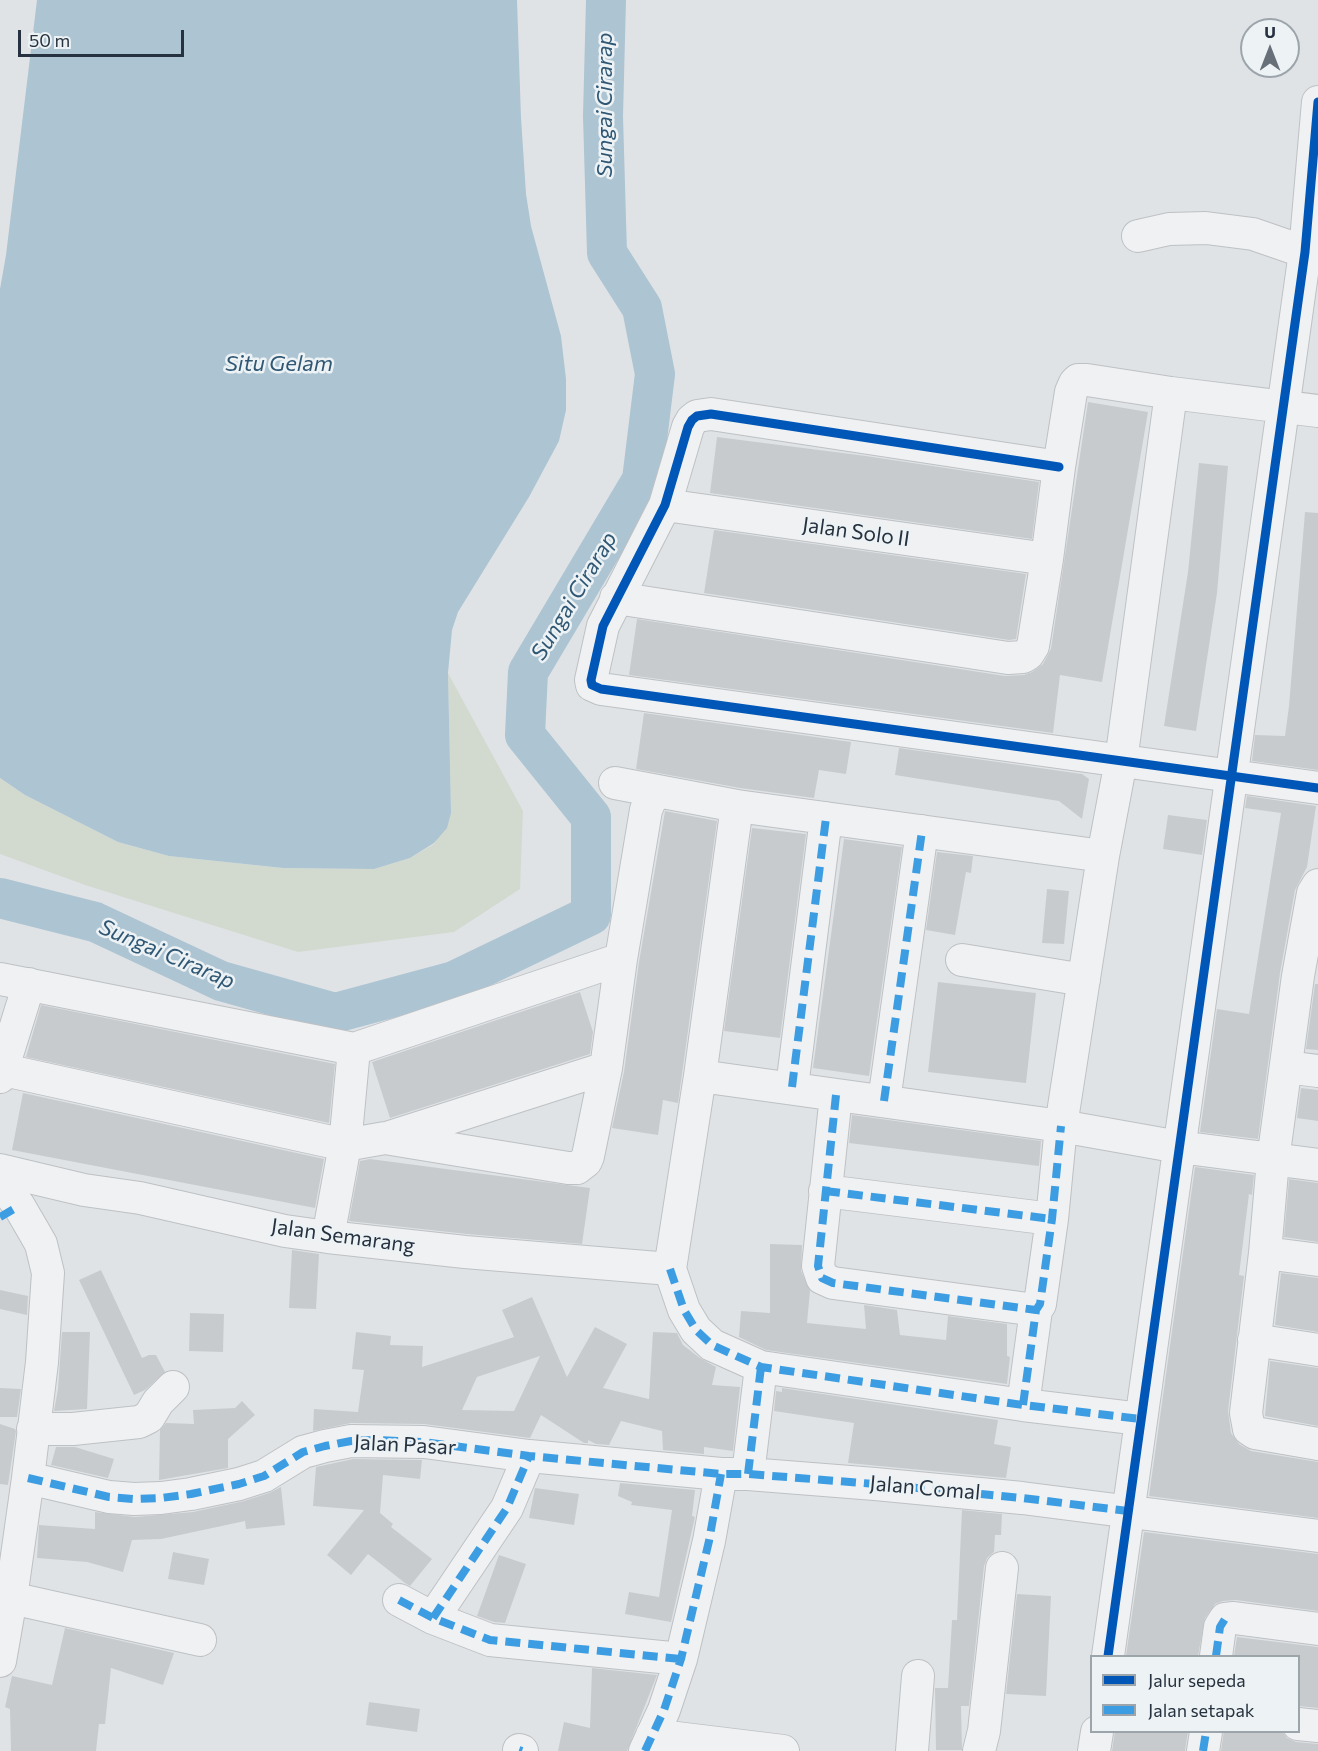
<!DOCTYPE html>
<style>
body{margin:0}
#map{position:relative;width:1318px;height:1751px;overflow:hidden;background:#e0e3e6;font-family:Commissioner,sans-serif}
canvas{display:block}
.legend{position:absolute;left:1090px;top:1655px;width:210px;height:78px;box-sizing:border-box;background:#edf2f5;border:2px solid #9da5ac;margin:0;padding:8px 10px;list-style:none;font-size:18px;color:#26323f}
.legend li{display:flex;align-items:center;gap:12px;height:30px}
.legend b{width:30px;border:2px solid #9da5ac}
.north{position:absolute;left:1240px;top:18px;width:60px;height:60px;box-sizing:border-box;background:#edf2f5;border:2px solid #9da5ac;border-radius:50%;rotate:0deg;font-size:16px;font-weight:700;line-height:24px;text-align:center;color:#26323f}
.north::after{content:'';display:block;margin:auto;width:21px;height:27px;background:#677079;clip-path:polygon(50% 0,100% 100%,50% 72%,0 100%)}
.scale{position:absolute;left:18px;top:30px;width:166px;height:27px;box-sizing:border-box;border:3px solid #26323f;border-top:0;padding-left:8px;font-size:18px;line-height:21px;white-space:nowrap;color:#26323f;-webkit-text-stroke:4px #edf2f5;paint-order:stroke}
</style>
<div id="map">
<canvas width="1318" height="1751"></canvas>
<ul class="legend">
<li><b style="height:8px;background:#0057b8"></b>Jalur sepeda</li>
<li><b style="height:8px;background:#3c9de3"></b>Jalan setapak</li>
</ul>
<div class="north">U</div>
<div class="scale">50 m</div>
</div>
<script>
const c = document.querySelector('canvas').getContext('2d');
c.lineJoin = 'round';
function paint(path, color) { c.fillStyle = color; c.fill(path, 'evenodd'); }
const shape = rows => new Path2D(rows.map(r => 'M' + r).join(''));
function strokePath(path, color, width, dash) { c.strokeStyle = color; c.lineWidth = width; c.lineCap = dash ? 'butt' : 'round'; c.setLineDash(dash || []); c.stroke(path); }
function drawText(font, color, halo, rows, align = 'center') {
  c.font = font + ' Commissioner,sans-serif'; c.lineWidth = 5; c.setLineDash([]); c.textBaseline = 'middle'; c.strokeStyle = halo; c.fillStyle = color; for (const [text, x, y, turn = 0] of rows) {
    c.save(); c.translate(x, y); c.rotate((+turn || 0) * Math.PI / 180); c.textAlign = isNaN(turn) ? turn : align; if (halo) c.strokeText(text, 0, 0); c.fillText(text, 0, 0); c.restore();
  }
}
paint(shape([
 [448,673,523,811,520,889,454,932,298,952,85,885,0,854,0,778,25,795,118,842,169,856,283,868,374,869,410,858,434,844,451,813]
]), '#d2dad0');
paint(shape([
 [37,0,517,0,521,118,526,194,531,226,561,336,566,379,566,410,559,441,529,497,458,612,452,630,448,673,451,813,447,828,434,843,410,858,374,869,283,868,169,856,118,842,25,795,0,778,0,289,6,255]
]), '#adc4d2');
strokePath(shape([
 [0,898,95,922,221,981,335,1013,454,981,591,915,591,817,525,735,528,672,642,480,655,374,642,308,607,253,603,116,606,0]
]), '#adc4d2', 40);
paint(shape([
 [1088,402,1148,412,1102,682,1060,675,1053,733,629,675,637,619,1005,676,1024,675,1032,672,1043,664,1051,649],
 [717,437,866,456,1039,482,1032,539,710,493],
 [1199,463,1228,466,1217,593,1196,731,1164,726,1188,572],
 [1305,512,1318,513,1318,770,1252,761,1255,735,1285,736,1289,706],
 [714,530,1026,574,1016,639,1009,640,704,593],
 [644,713,851,742,846,774,819,770,814,798,740,788,636,769],
 [899,748,1082,774,1089,779,1082,819,1059,801,895,775],
 [1247,796,1316,806,1307,867,1295,890,1280,973,1258,1139,1200,1132,1217,1009,1249,1014,1281,813,1245,808],
 [665,811,717,821,678,1103,663,1100,658,1135,612,1128,624,1072,639,962],
 [1168,815,1207,820,1202,855,1163,849],
 [752,828,806,834,780,1038,724,1031],
 [844,839,902,847,869,1076,813,1068],
 [937,852,973,856,971,873,966,872,955,935,926,930],
 [1047,889,1069,891,1064,944,1042,943],
 [938,982,1036,993,1026,1083,928,1072],
 [1315,984,1318,984,1318,1050,1306,1049],
 [580,992,593,1032,590,1054,390,1118,372,1062],
 [41,1005,335,1064,329,1123,26,1057],
 [1301,1088,1318,1090,1318,1121,1297,1118],
 [23,1093,324,1159,315,1208,12,1150],
 [852,1115,1041,1141,1039,1166,849,1143],
 [370,1159,590,1188,582,1244,467,1234,349,1221,360,1161],
 [1195,1167,1254,1175,1252,1195,1249,1194,1239,1275,1244,1276,1228,1411,1231,1433,1239,1444,1251,1451,1318,1462,1318,1518,1149,1496],
 [1289,1179,1318,1183,1318,1242,1284,1237],
 [770,1244,802,1245,801,1271,810,1291,807,1323,866,1329,864,1305,897,1310,900,1335,946,1340,948,1316,1007,1324,1007,1356,1010,1357,1007,1384,766,1350,739,1337,741,1311,770,1313],
 [292,1250,319,1254,316,1309,289,1308],
 [101,1270,142,1358,149,1355,156,1355,165,1372,145,1390,134,1395,79,1280],
 [1281,1273,1318,1278,1318,1332,1275,1325],
 [0,1290,28,1296,27,1315,0,1309],
 [532,1297,567,1377,595,1327,627,1344,603,1388,649,1399,653,1332,677,1333,683,1345,700,1358,716,1367,712,1385,740,1387,733,1451,704,1447,704,1454,663,1450,662,1431,621,1421,609,1445,596,1444,588,1440,588,1443,584,1443,541,1415,530,1438,424,1424,351,1423,313,1431,314,1409,358,1412,364,1370,352,1369,356,1332,391,1336,390,1345,423,1346,422,1367,514,1337,502,1310],
 [540,1356,514,1411,462,1410,477,1377],
 [190,1313,224,1314,223,1352,189,1351],
 [62,1332,90,1332,87,1409,54,1411,58,1389],
 [1270,1361,1318,1368,1318,1426,1265,1416],
 [0,1388,21,1389,17,1417,0,1417],
 [782,1388,998,1420,994,1444,1011,1447,1006,1478,848,1463,854,1423,774,1411,776,1391,782,1392],
 [242,1401,255,1415,228,1439,228,1468,159,1480,160,1430,166,1423,194,1424,193,1410,235,1408],
 [0,1424,15,1429,16,1431,8,1485,0,1484],
 [56,1447,75,1447,114,1459,108,1478,51,1465],
 [353,1459,422,1460,420,1479,383,1475,380,1513,393,1524,391,1527,432,1559,410,1586,405,1583,368,1554,351,1575,327,1555,364,1510,313,1506,316,1467],
 [620,1483,695,1490,692,1516,695,1517,671,1622,625,1614,629,1592,659,1597,672,1510,631,1505,632,1502,618,1496],
 [281,1487,285,1525,246,1529,245,1521,161,1539,132,1540,123,1572,87,1562,37,1558,39,1525,95,1529,95,1512,135,1517,193,1512,244,1501,269,1493],
 [535,1488,579,1494,574,1525,529,1518],
 [962,1510,1002,1514,1001,1535,995,1535,994,1552,987,1558,984,1566,969,1706,961,1706,962,1750,936,1750,935,1688,948,1688,952,1620,957,1620],
 [1144,1532,1318,1554,1318,1611,1236,1600,1223,1601,1215,1604,1205,1618,1198,1656,1126,1656],
 [173,1552,209,1559,204,1585,168,1579],
 [499,1555,526,1564,505,1623,494,1622,477,1616],
 [1017,1594,1051,1596,1046,1696,1006,1694],
 [65,1628,174,1653,163,1685,111,1668,105,1724,99,1724,96,1751,11,1751,10,1709,5,1707,12,1676,52,1685],
 [1237,1637,1318,1647,1318,1708,1299,1706,1299,1656,1234,1656],
 [592,1668,657,1675,627,1751,558,1751,564,1722,590,1728],
 [369,1702,420,1709,417,1732,366,1725],
 [1115,1731,1188,1731,1185,1751,1112,1751],
 [1224,1731,1282,1731,1287,1738,1296,1742,1318,1744,1318,1751,1221,1751]
]), '#c8cbce');
const minor = shape([
 [1138,236,1169,229,1206,228,1253,234,1305,252],
 [1059,467,711,414,697,416,692,420,688,427,665,505,603,626,591,680,592,685,601,689,1318,788],
 [665,505,1047,559],
 [616,598,1008,658,1023,657,1028,654,1033,646,1047,559,1059,467,1071,392,1075,383,1078,380,1087,380,1171,393,1318,411],
 [615,783,737,806,1103,856],
 [737,806,700,1076,670,1269,684,1310,696,1330,712,1345,761,1367,1023,1405,1141,1419],
 [1318,885,1313,893,1298,976,1273,1160,1265,1253,1246,1413,1249,1429,1255,1433,1318,1444],
 [962,960,1084,980],
 [0,979,354,1049,621,959],
 [1286,1067,1318,1071],
 [4,1070,345,1145,385,1138,568,1168,577,1168,586,1161,588,1156,606,1068,621,959,646,810,651,798,662,792],
 [700,1076,1061,1126,1179,1147,1318,1165],
 [0,1077,29,984],
 [792,1087,826,818],
 [836,1095,818,1266,822,1278,833,1283,1036,1310],
 [884,1101,922,831],
 [390,1137,606,1068],
 [0,1170,84,1190,140,1198,285,1231,328,1237,465,1252,670,1269],
 [0,1181,19,1206,33,1230,41,1244,48,1273,42,1362,28,1478,11,1598,0,1661],
 [825,1191,1052,1219],
 [328,1237,345,1145,354,1049],
 [1265,1253,1318,1260],
 [1254,1340,1318,1350],
 [1023,1405,1036,1310,1040,1304,1052,1219,1061,1126,1103,856,1121,761,1171,393],
 [33,1429,73,1429,139,1422,149,1417,158,1402,173,1387],
 [748,1474,761,1367],
 [28,1478,109,1497,134,1499,161,1498,191,1494,239,1484,264,1476,303,1452,325,1446,351,1441,424,1442,529,1456,721,1474,748,1474,875,1484,1022,1498,1318,1536],
 [11,1598,200,1640],
 [399,1600,433,1618,490,1640,681,1659],
 [433,1618,507,1508,529,1456],
 [1108,1656,1305,252,1318,102],
 [1216,1656,1220,1627,1225,1619,1234,1618,1318,1629],
 [1298,1724,1318,1726],
 [652,1735,783,1751],
 [519,1750,522,1751],
 [645,1751,664,1710,681,1659,709,1541,721,1474],
 [912,1751,918,1676],
 [979,1751,984,1731,1002,1568],
 [1094,1751,1097,1732],
 [1203,1751,1206,1732]
]);
strokePath(minor, '#bec1c4', 34);
strokePath(minor, '#eff1f2', 32);
strokePath(shape([
 [792,1087,826,818],
 [836,1095,818,1266,822,1278,833,1283,1036,1310],
 [884,1101,922,831],
 [825,1191,1052,1219],
 [0,1217,19,1206],
 [670,1269,684,1310,696,1330,712,1345,761,1367,1023,1405,1141,1419],
 [1023,1405,1036,1310,1040,1304,1052,1219,1061,1126],
 [748,1474,761,1367],
 [28,1478,109,1497,134,1499,161,1498,191,1494,239,1484,264,1476,303,1452,325,1446,351,1441,374,1440,424,1442,529,1456,721,1474,748,1474,875,1484,1022,1498,1128,1511],
 [399,1600,433,1618,490,1640,681,1659],
 [433,1618,507,1508,529,1456],
 [1216,1656,1220,1627,1225,1619],
 [519,1750,522,1751],
 [645,1751,664,1710,681,1659,709,1541,721,1474],
 [1203,1751,1206,1732]
]), '#3c9de3', 8, [15, 8]);
strokePath(shape([
 [1059,467,711,414,697,416,692,420,688,427,665,505,603,626,591,680,592,685,601,689,1318,788],
 [1108,1656,1305,252,1318,102]
]), '#0057b8', 9);
drawText('21px', '#26323f', '#edf2f5', [
 ["Jalan Solo II",856,532,8],
 ["Jalan Semarang",343,1236,8],
 ["Jalan Pasar",405,1445,3],
 ["Jalan Comal",925,1488,5]
]);
drawText('italic 22px', '#2f5774', '#edf2f5', [
 ["Sungai Cirarap",605,105,-90],
 ["Situ Gelam",279,364],
 ["Sungai Cirarap",574,596,-59],
 ["Sungai Cirarap",167,954,23]
]);
</script>
